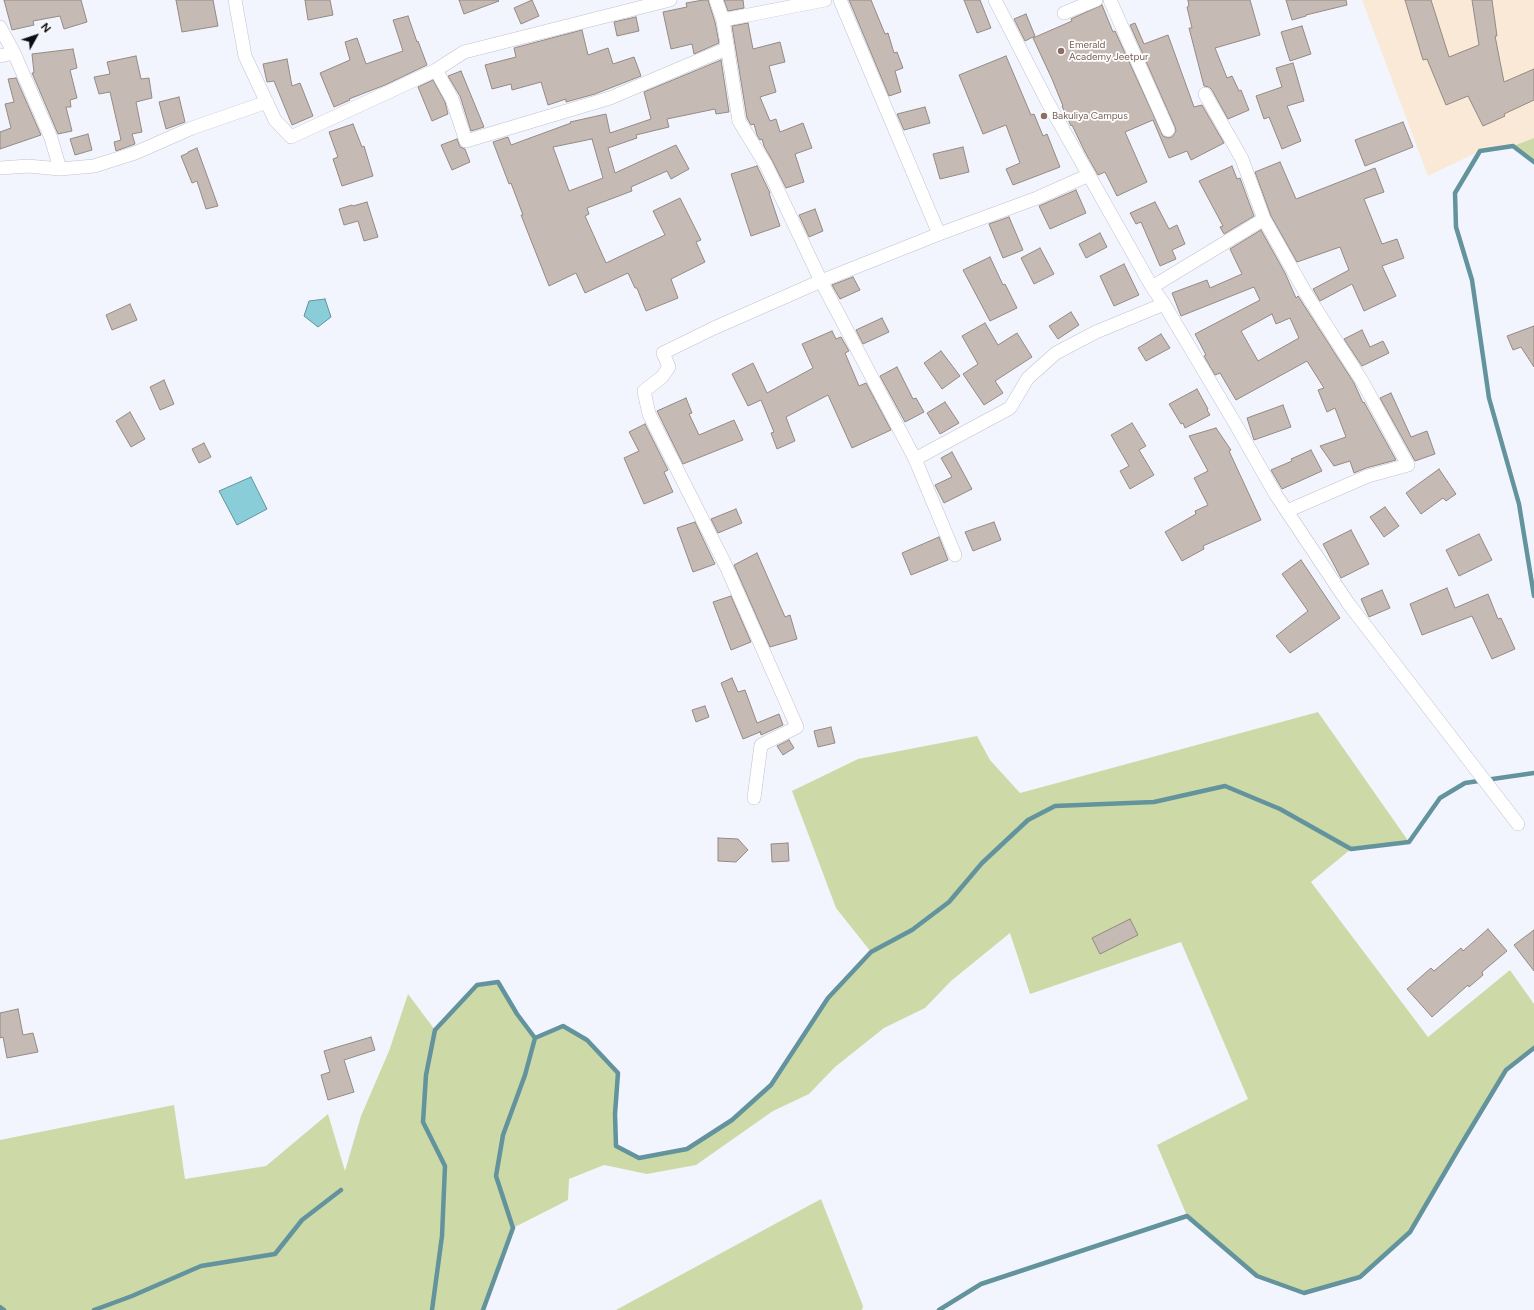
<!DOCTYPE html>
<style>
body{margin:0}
#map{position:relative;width:1534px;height:1310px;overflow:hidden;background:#f3f5fe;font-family:Figtree,sans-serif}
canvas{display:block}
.north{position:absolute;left:16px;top:16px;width:40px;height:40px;-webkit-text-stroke:3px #fff;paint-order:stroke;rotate:50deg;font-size:11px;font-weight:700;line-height:16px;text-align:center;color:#0d0d11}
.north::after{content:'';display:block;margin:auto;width:14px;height:18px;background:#0d0d11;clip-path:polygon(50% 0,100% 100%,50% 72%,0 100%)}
</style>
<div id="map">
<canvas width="1534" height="1310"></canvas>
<div class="north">N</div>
</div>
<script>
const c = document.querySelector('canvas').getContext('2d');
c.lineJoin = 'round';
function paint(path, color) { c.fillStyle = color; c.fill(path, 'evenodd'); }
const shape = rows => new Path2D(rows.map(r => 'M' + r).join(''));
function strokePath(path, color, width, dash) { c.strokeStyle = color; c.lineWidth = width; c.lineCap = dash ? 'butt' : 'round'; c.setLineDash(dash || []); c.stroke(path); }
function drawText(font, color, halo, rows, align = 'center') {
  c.font = font + ' Figtree,sans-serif'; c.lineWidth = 3.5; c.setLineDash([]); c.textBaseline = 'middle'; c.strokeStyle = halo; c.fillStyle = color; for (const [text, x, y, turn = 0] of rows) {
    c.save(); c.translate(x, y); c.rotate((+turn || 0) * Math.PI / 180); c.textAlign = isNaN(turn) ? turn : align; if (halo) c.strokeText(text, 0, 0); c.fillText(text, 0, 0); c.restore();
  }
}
paint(shape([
 [1362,0,1534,0,1534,138,1513,146,1480,151,1428,176]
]), '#fae9d7');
paint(shape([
 [1534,138,1534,162,1513,146],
 [1318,712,1409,842,1351,849,1311,882,1428,1037,1510,970,1534,1004,1534,1048,1506,1070,1462,1143,1410,1232,1360,1277,1304,1293,1257,1276,1187,1216,1157,1145,1248,1099,1181,942,1030,994,1010,933,951,981,925,1008,884,1028,835,1067,809,1094,773,1111,696,1165,647,1174,604,1165,569,1179,568,1200,513,1228,483,1310,0,1310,0,1140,174,1105,185,1179,266,1166,328,1114,345,1171,361,1116,389,1051,408,994,435,1030,477,985,498,982,517,1014,534,1038,563,1026,587,1040,618,1073,615,1114,616,1146,639,1158,687,1149,732,1120,771,1085,828,998,871,952,836,908,792,791,858,759,977,736,990,760,1020,793],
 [821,1199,863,1306,862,1310,616,1310]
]), '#cddaa8');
const water = shape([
 [325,299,331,317,318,327,304,316,309,301,325,299],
 [251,477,267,509,237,525,219,491,251,477]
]);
paint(water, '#88cdd7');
strokePath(water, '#63939c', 1);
strokePath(shape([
 [1534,162,1513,146,1480,151,1455,193,1456,227,1472,280,1489,398,1519,504,1534,596],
 [0,1307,4,1310],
 [94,1310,132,1296,201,1266,275,1254,302,1220,341,1190],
 [432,1310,442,1236,445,1166,423,1122,426,1075,435,1030,477,985,498,982,517,1014,535,1038],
 [483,1310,513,1228,496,1176,503,1135,525,1075,535,1038,563,1026,587,1040,618,1073,615,1114,616,1146,639,1158,687,1149,732,1120,771,1085,828,998,871,952,912,930,949,902,982,863,1028,820,1055,806,1154,802,1225,786,1280,809,1351,849,1409,842,1440,798,1465,783,1534,773],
 [939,1310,981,1284,1187,1216,1257,1276,1304,1293,1360,1277,1410,1232,1462,1143,1506,1070,1534,1048]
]), '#63939c', 4.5);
const building = shape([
 [4,0,81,0,87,22,64,29,60,16,33,21,34,25,12,30,4,0],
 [176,0,213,0,218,26,182,32,176,0],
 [305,0,330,0,333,15,308,20,305,0],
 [459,0,498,0,499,1,464,14,459,0],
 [532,0,539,16,521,24,514,8,532,0],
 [703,0,708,0,715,22,719,43,694,54,692,44,671,49,663,12,687,7,686,3,703,0],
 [724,0,743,0,744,8,728,11,724,0],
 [849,0,871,0,885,34,888,33,894,53,897,52,903,68,895,71,901,92,889,96,849,0],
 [964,0,980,0,991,28,977,33,964,0],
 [1188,0,1250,0,1260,35,1215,48,1227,78,1232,76,1239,91,1241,90,1249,110,1228,119,1212,90,1209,87,1204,86,1189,28,1192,28,1187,7,1189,6,1188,0],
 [1286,0,1346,0,1347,5,1306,15,1306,16,1292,20,1286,0],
 [1405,0,1431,0,1449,57,1479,45,1472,0,1492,0,1497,36,1495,36,1504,82,1534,69,1534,100,1504,114,1505,116,1483,126,1468,96,1446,105,1427,59,1423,60,1405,0],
 [1102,5,1113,32,1115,31,1163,136,1168,138,1172,137,1176,131,1175,127,1130,25,1135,23,1144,44,1168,35,1194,107,1202,105,1224,143,1191,160,1187,151,1169,158,1153,120,1125,132,1147,182,1117,196,1105,172,1098,175,1085,152,1072,125,1071,126,1062,106,1063,106,1052,79,1033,38,1072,21,1071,19,1102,5],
 [1026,14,1035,36,1025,41,1014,19,1026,14],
 [408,16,417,42,418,41,427,65,385,85,349,99,350,100,334,107,320,73,350,60,345,42,357,38,366,64,403,51,393,20,408,16],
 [636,17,639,31,617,36,614,22,636,17],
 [748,23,753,49,780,42,785,62,769,66,776,92,760,97,770,121,776,119,780,132,803,123,812,148,795,154,804,182,786,188,773,162,764,146,762,139,760,140,757,135,754,124,751,125,747,118,732,26,748,23],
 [1302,26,1311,54,1290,61,1281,32,1302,26],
 [582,30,588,55,608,48,613,64,634,57,641,76,595,94,566,102,566,99,548,105,541,82,512,90,511,84,492,89,485,65,516,57,514,48,582,30],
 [73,49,77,68,70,70,77,98,70,100,71,107,66,107,72,131,58,134,32,73,34,73,32,54,73,49],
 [136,56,141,79,149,78,152,98,136,102,142,132,132,134,135,144,116,151,114,142,121,140,110,92,99,94,94,77,110,74,107,62,136,56],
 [1006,56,1031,115,1034,114,1043,136,1047,134,1060,167,1013,185,1006,169,1020,163,1006,125,983,134,959,75,1006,56],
 [287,59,292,86,300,83,313,116,292,125,274,81,267,82,263,64,287,59],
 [721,60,729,112,716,114,715,109,667,119,669,127,636,135,637,138,608,148,615,173,676,145,689,169,671,179,667,171,631,187,632,191,587,208,589,214,585,216,606,263,665,235,653,211,680,198,701,240,696,242,705,262,671,279,678,298,646,311,637,288,635,288,628,273,585,293,576,273,549,286,521,215,523,215,511,183,509,184,493,142,508,137,511,145,571,123,570,122,606,114,610,133,651,119,644,92,721,60],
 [592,139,603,178,569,191,553,147,592,139],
 [1293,63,1304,101,1287,106,1301,141,1282,149,1269,117,1264,119,1256,96,1282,87,1276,68,1293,63],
 [461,71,484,127,471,131,460,96,448,76,461,71],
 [16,78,41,135,0,149,0,132,11,128,5,104,14,102,8,79,16,78],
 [433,80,445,102,448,114,432,121,418,87,433,80],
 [179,97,185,122,166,129,159,102,179,97],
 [925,107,930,123,904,130,897,114,925,107],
 [1403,122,1413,147,1365,166,1355,140,1403,122],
 [353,124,362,147,364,146,373,176,342,186,333,159,338,157,329,132,353,124],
 [88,134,92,150,75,155,70,139,88,134],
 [457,139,460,147,465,149,470,162,452,170,441,145,457,139],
 [963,147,969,172,940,179,933,154,963,147],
 [197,148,218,206,206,209,197,181,192,183,181,156,188,153,188,152,197,148],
 [1280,162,1296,199,1375,168,1384,192,1364,199,1382,244,1397,239,1404,258,1382,266,1396,296,1364,311,1352,284,1320,301,1313,289,1349,270,1340,247,1297,262,1271,216,1255,172,1280,162],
 [757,166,770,193,769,193,780,226,751,236,731,174,757,166],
 [1232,166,1237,179,1240,178,1254,216,1224,234,1220,227,1223,226,1199,181,1232,166],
 [1076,190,1086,213,1050,229,1039,206,1076,190],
 [367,202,378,237,364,241,358,221,344,225,339,209,352,205,353,206,367,202],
 [1155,202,1169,229,1177,225,1185,244,1172,250,1176,259,1160,266,1141,222,1136,224,1130,213,1155,202],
 [815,209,823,231,809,237,799,215,815,209],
 [1009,217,1023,250,1003,258,989,224,1009,217],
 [1261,230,1285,273,1296,298,1298,296,1354,383,1363,403,1364,402,1396,460,1366,468,1354,473,1350,461,1334,466,1320,446,1346,437,1335,408,1327,412,1318,390,1324,388,1307,361,1236,400,1220,373,1215,375,1204,356,1206,355,1195,334,1260,300,1254,287,1181,316,1172,293,1207,280,1210,288,1242,274,1230,249,1261,230],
 [1272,314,1276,324,1290,318,1299,338,1258,361,1241,331,1272,314],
 [1100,233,1107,247,1086,258,1079,244,1100,233],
 [1040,248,1054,274,1034,284,1021,258,1040,248],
 [990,257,1003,285,1005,284,1017,308,990,321,963,270,990,257],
 [1124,264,1139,295,1114,306,1100,276,1124,264],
 [853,277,860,290,840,299,832,285,853,277],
 [130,304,137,320,112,330,106,315,130,304],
 [1071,312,1079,325,1058,339,1049,326,1071,312],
 [882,318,889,332,863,344,856,330,882,318],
 [985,323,998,345,1017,333,1032,357,995,381,1003,393,984,405,963,374,978,364,962,336,985,323],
 [1534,326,1534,367,1521,347,1513,350,1507,336,1534,326],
 [1362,330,1370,347,1383,341,1389,353,1362,366,1344,339,1362,330],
 [832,331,836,339,841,337,849,351,845,353,859,386,866,383,891,430,852,448,828,395,786,417,795,441,777,449,771,433,774,432,761,400,748,406,732,374,753,363,767,393,813,368,802,344,832,331],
 [1161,334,1170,348,1146,361,1138,348,1161,334],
 [941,351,960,376,942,389,924,363,941,351],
 [897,367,913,399,916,398,924,412,905,422,880,376,897,367],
 [164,380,174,404,160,410,150,387,164,380],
 [1197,389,1208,409,1207,410,1210,415,1185,428,1183,423,1181,424,1169,404,1197,389],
 [1391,393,1411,437,1427,431,1435,454,1415,461,1380,398,1391,393],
 [686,398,692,413,689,414,699,435,734,420,743,440,683,464,657,411,686,398],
 [945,402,959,423,940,434,927,413,945,402],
 [1283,405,1291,427,1254,440,1247,418,1283,405],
 [130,412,145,439,131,447,116,421,130,412],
 [1132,423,1146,446,1139,450,1154,475,1130,489,1120,471,1129,466,1111,435,1132,423],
 [645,424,668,470,664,472,673,492,644,504,624,458,639,451,629,432,645,424],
 [1216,428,1231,450,1229,451,1261,520,1203,546,1204,549,1182,561,1165,532,1196,514,1195,511,1208,505,1194,478,1208,471,1189,436,1216,428],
 [204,443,211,457,199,463,192,449,204,443],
 [1311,450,1322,471,1282,489,1271,470,1292,461,1291,459,1311,450],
 [952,452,972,489,944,503,935,485,952,477,941,458,952,452],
 [1439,469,1456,494,1446,501,1443,498,1421,514,1406,493,1439,469],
 [1385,507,1399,526,1384,537,1370,517,1385,507],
 [736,509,742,523,718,533,711,519,736,509],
 [695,522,715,564,693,572,677,528,695,522],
 [994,522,1001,540,973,551,965,532,994,522],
 [1351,530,1369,564,1341,578,1323,544,1351,530],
 [1479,534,1492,560,1459,576,1446,550,1479,534],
 [939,537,948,560,911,575,902,553,939,537],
 [757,553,785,617,790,615,797,639,770,647,734,565,757,553],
 [1301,560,1340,618,1290,653,1276,636,1308,611,1282,574,1301,560],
 [1447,588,1455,608,1488,594,1498,619,1501,618,1515,649,1492,659,1472,616,1422,635,1410,604,1447,588],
 [1382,590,1390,608,1369,617,1361,599,1382,590],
 [731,596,751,642,731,650,713,602,731,596],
 [732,678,738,692,745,690,757,723,779,714,783,725,761,735,760,731,760,732,743,739,721,683,732,678],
 [705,706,709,717,696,722,692,710,705,706],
 [831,727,835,743,818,747,814,731,831,727],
 [789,740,794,748,783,755,777,746,789,740],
 [718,838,738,839,748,850,736,862,718,861,718,838],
 [788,843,789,861,772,862,771,844,788,843],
 [1130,919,1138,935,1100,954,1092,938,1130,919],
 [1488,929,1507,951,1482,972,1483,975,1469,987,1468,985,1432,1017,1407,989,1431,968,1434,971,1461,948,1463,951,1488,929],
 [1534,930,1534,971,1514,945,1534,930],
 [18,1009,23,1035,33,1033,38,1052,7,1058,3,1037,0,1038,0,1013,18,1009],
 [371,1037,375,1050,344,1060,354,1092,328,1100,321,1075,330,1072,324,1051,371,1037]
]);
paint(building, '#c5bbb4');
strokePath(building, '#948a83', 1);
const street = shape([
 [235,0,245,56,275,120,291,137,436,70,452,99,466,141,610,98,728,48],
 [716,0,723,20,739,121,766,165,821,281,915,459,955,555],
 [840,0,939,234],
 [995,0,1047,101,1152,287,1164,304,1236,425,1276,495,1348,603,1518,824],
 [1110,0,1168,130],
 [1064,13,1096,0],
 [723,20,825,0],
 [0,27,14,53,51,138,60,169],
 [0,56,14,53],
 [436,70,464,52,670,0],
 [1205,94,1242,159,1264,219,1305,292,1362,381,1408,465,1368,476,1287,511],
 [0,168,28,166,60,169,94,166,135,153,192,128,267,102],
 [1152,287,1264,219],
 [915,459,1010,408,1028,378,1056,353,1096,332,1164,304],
 [754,798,761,745,797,727,726,566,649,414,644,391,662,377,669,367,663,353,714,328,821,281,939,234,1037,198,1089,175]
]);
strokePath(street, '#c0c2cd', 14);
strokePath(street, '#fff', 13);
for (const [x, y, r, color] of [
 [1061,51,4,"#8d6e63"],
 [1044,116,4,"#8d6e63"]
]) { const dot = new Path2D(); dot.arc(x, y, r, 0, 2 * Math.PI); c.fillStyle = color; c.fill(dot); strokePath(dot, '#fff', 1.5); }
drawText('10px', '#785e54', '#fff', [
 ["Emerald",1069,45],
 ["Academy Jeetpur",1069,57],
 ["Bakuliya Campus",1052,116]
], 'left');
</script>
